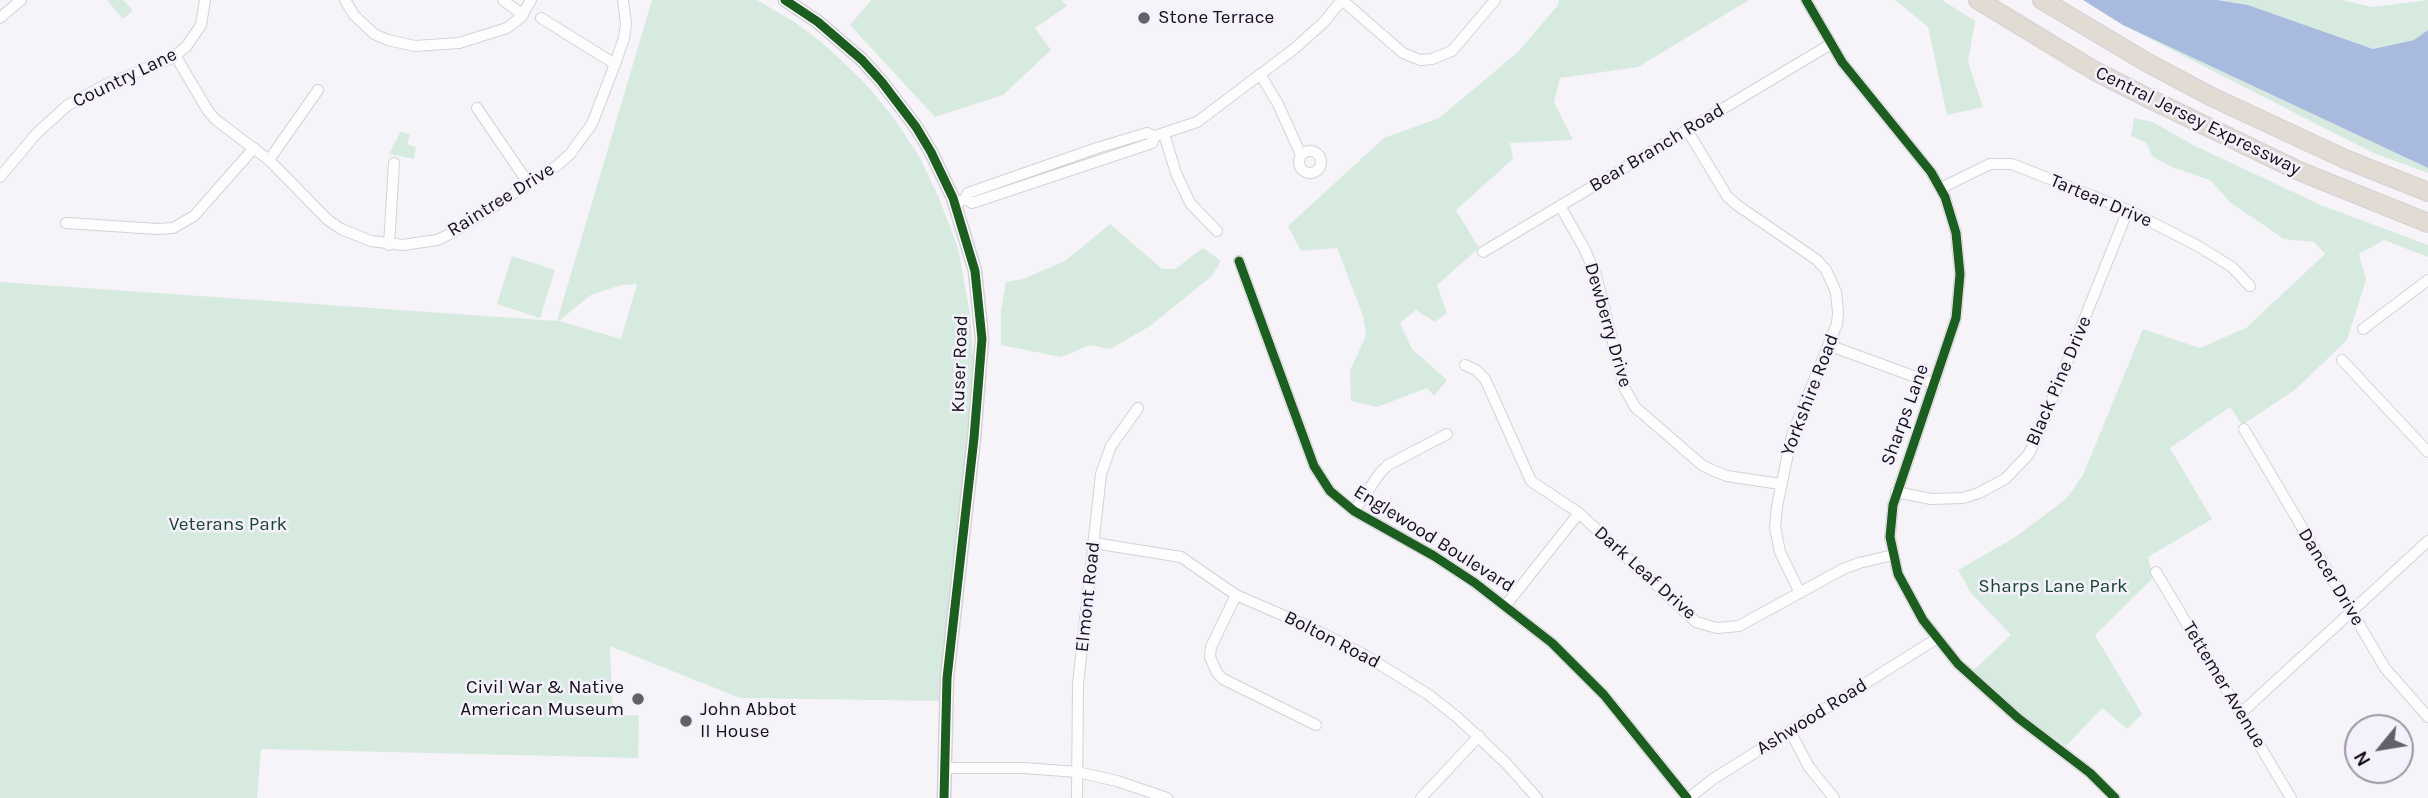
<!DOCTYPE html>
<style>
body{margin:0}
#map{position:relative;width:2428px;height:798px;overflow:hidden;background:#f6f4f9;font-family:Karla,sans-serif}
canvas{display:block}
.north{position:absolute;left:2344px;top:714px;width:70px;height:70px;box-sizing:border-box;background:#f5f1fc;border:2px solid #9b97a1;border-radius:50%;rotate:240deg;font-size:19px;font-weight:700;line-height:28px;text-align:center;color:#141019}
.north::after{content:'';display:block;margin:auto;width:24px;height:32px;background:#636067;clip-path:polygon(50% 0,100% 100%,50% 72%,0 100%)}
</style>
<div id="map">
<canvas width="2428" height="798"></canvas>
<div class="north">N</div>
</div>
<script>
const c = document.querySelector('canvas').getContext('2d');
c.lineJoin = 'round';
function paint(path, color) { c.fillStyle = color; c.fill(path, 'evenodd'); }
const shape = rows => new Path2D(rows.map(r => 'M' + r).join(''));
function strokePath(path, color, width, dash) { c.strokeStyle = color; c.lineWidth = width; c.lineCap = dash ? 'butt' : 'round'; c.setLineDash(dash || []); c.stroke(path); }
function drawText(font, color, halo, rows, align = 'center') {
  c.font = font + ' Karla,sans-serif'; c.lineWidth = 5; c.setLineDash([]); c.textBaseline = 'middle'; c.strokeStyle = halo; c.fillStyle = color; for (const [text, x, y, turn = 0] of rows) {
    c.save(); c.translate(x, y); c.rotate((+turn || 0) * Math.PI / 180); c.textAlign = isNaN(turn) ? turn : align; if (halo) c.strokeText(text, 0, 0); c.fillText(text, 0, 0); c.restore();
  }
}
paint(shape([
 [107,0,123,0,133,10,123,19],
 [652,0,757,0,796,23,825,45,865,83,893,117,919,156,939,198,958,248,970,313,973,359,946,701,740,698,610,646,613,715,639,715,638,758,261,749,257,798,0,798,0,282,557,321],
 [637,284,621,339,559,321,591,295,621,285],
 [871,0,1062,0,1067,6,1035,28,1051,50,1003,95,935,117,850,25],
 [1559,0,1749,0,1638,67,1560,78,1554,102,1573,140,1510,143,1513,159,1456,210,1479,248,1437,285,1447,313,1435,322,1416,310,1400,323,1412,349,1447,380,1434,396,1427,388,1377,407,1351,401,1350,371,1366,335,1363,316,1337,248,1301,251,1288,226,1384,138,1439,118,1518,52,1558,5],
 [1895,0,1942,0,1975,21,1968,62,1983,107,1947,115,1928,27],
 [2217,0,2342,0,2372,7,2428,0,2428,30,2414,40,2373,49,2248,5],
 [2123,25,2428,168,2428,173,2371,152],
 [2134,118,2153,122,2193,145,2323,206,2428,245,2428,257,2384,240,2359,254,2366,280,2347,340,2296,389,2242,425,2230,407,2170,448,2212,519,2148,557,2153,578,2095,635,2142,714,2127,729,2102,708,2066,746,2014,710,1973,671,2011,635,1971,593,1958,570,2014,538,2066,499,2083,475,2143,329,2200,348,2246,328,2325,254,2314,242,2284,239,2231,203,2210,180,2172,167,2153,157,2146,143,2131,136],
 [401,131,410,135,407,144,416,147,414,159,389,154],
 [1110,224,1162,269,1175,269,1203,248,1221,261,1212,276,1150,326,1110,349,1090,345,1061,357,1001,345,1001,311,1006,282,1023,279,1065,261],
 [512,256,555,270,540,318,497,304]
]), '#d7eae0');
paint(shape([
 [2083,0,2217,0,2248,5,2373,49,2414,40,2428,30,2428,168,2123,25]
]), '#a8bade');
const minor = shape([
 [345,0,354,15,374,34,388,40,415,46,459,43,507,28,521,17,531,0],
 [503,0,523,15],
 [1342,0,1403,53,1420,60,1432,59,1452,51,1495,0],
 [1806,0,1842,62,1931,172,1945,197,1956,233,1960,274,1956,318,1893,505,1890,537,1898,574,1923,620,1958,664,2018,718,2090,773,2115,798],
 [0,18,21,0],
 [541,18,615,64],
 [175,55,208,111,216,120,269,160,328,220,341,229,371,241,403,245,437,240,454,232,558,165,570,154,592,124,615,64,624,38,626,24,623,0],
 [1260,74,1278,104,1301,155],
 [477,108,529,184],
 [1687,130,1727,196,1737,205,1817,260,1826,270,1836,292,1838,313,1837,324,1792,435,1777,506,1775,527,1780,552,1800,593],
 [1164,134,1176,173,1190,203,1217,231],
 '1299 162a11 11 0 1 1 22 0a11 11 0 1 1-22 0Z',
 [269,160,318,90],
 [0,177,36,134,68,105,105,85,170,59,186,47,201,25,205,0],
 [1941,188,1990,164,2012,164,2128,210,2198,246,2232,267,2250,286],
 [965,199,968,193,1097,148,1147,133,1155,136,1197,122,1294,49,1324,22,1342,0],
 [961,201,965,199,972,203,1152,143,1155,136],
 [1560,206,1584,248,1596,275,1624,387,1635,407,1702,465,1714,471,1727,476,1780,484],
 [66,223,158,229,173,228,194,216,254,148],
 [389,245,394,163],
 [1483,252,1831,44],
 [1239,261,1314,466,1330,491,1354,511,1434,556,1475,583,1552,643,1604,695,1687,798],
 [2363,329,2428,280],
 [1828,345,1935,384],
 [2342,360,2428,452],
 [1465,365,1476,370,1485,379,1531,481,1579,513,1696,622,1717,628,1739,626,1843,569,1859,563,1893,555],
 [2244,429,2385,668,2428,717],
 [1896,492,1931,499,1963,498,1979,493,2005,479,2028,455,2035,442,2128,210],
 [1354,511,1380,473,1388,465,1447,434],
 [1094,543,1181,557,1236,595,1310,627,1363,654,1429,695,1458,718,1506,763,1537,798],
 [2156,572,2291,798],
 [1236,595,1211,647,1210,657,1217,673,1223,679,1316,725],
 [1506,605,1579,513],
 [2240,714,2428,541],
 [1790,731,1809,767,1834,798],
 [945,768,1024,768,1077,772,1117,781,1167,798],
 [1077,798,1078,684,1101,474,1111,446,1138,408],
 [1421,798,1479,736],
 [1689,798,1713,779,1936,639]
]);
const tertiary = shape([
 [785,0,818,22,862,60,881,81,916,127,931,152,953,198,975,271,982,339,974,438,947,678,944,798]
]);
const motorway = shape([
 [1978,0,2095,71,2148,98,2299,171,2428,223],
 [2042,0,2148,63,2212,97,2345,159,2428,192]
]);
strokePath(minor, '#d4d1d9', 12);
strokePath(tertiary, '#d4d1d9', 15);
strokePath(motorway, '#d1d0d3', 20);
strokePath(minor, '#fefdfe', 10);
strokePath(tertiary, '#fefdfe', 12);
strokePath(motorway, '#e2dbd4', 18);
strokePath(shape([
 [785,0,818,22,862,60,881,81,916,127,931,152,953,198,975,271,982,339,974,438,947,678,944,798],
 [1806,0,1842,62,1931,172,1945,197,1956,233,1960,274,1956,318,1893,505,1890,537,1898,574,1923,620,1958,664,2018,718,2090,773,2115,798],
 [1239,261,1314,466,1330,491,1354,511,1434,556,1475,583,1552,643,1604,695,1687,798]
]), '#1b5e20', 9);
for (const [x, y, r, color] of [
 [1144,18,7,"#636067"],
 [638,699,7,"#636067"],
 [686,721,7,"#636067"]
]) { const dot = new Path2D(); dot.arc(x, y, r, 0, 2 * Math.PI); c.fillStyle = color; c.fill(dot); strokePath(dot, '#f5f1fc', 2.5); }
drawText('19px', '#141019', '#f5f1fc', [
 ["Stone Terrace",1158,18],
 ["Civil War & Native",624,688,"right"],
 ["American Museum",624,710,"right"],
 ["John Abbot",700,710],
 ["II House",700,732]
], 'left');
drawText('19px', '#141019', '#f5f1fc', [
 ["Country Lane",125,78,-26],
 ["Central Jersey Expressway",2198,121,26],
 ["Bear Branch Road",1657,148,-31],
 ["Raintree Drive",501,200,-32],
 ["Tartear Drive",2101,201,23],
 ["Dewberry Drive",1608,325,74],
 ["Kuser Road",960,364,-88],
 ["Black Pine Drive",2059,381,-67],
 ["Yorkshire Road",1810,395,-69],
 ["Sharps Lane",1905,415,-70],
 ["Englewood Boulevard",1434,539,32],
 ["Dark Leaf Drive",1645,573,42],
 ["Dancer Drive",2331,577,59],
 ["Elmont Road",1088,597,-84],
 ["Bolton Road",1332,640,27],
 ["Tettemer Avenue",2224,685,59],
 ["Ashwood Road",1812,717,-32]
]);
drawText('19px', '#17452e', '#f5f1fc', [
 ["Veterans Park",228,525],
 ["Sharps Lane Park",2053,587]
]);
</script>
